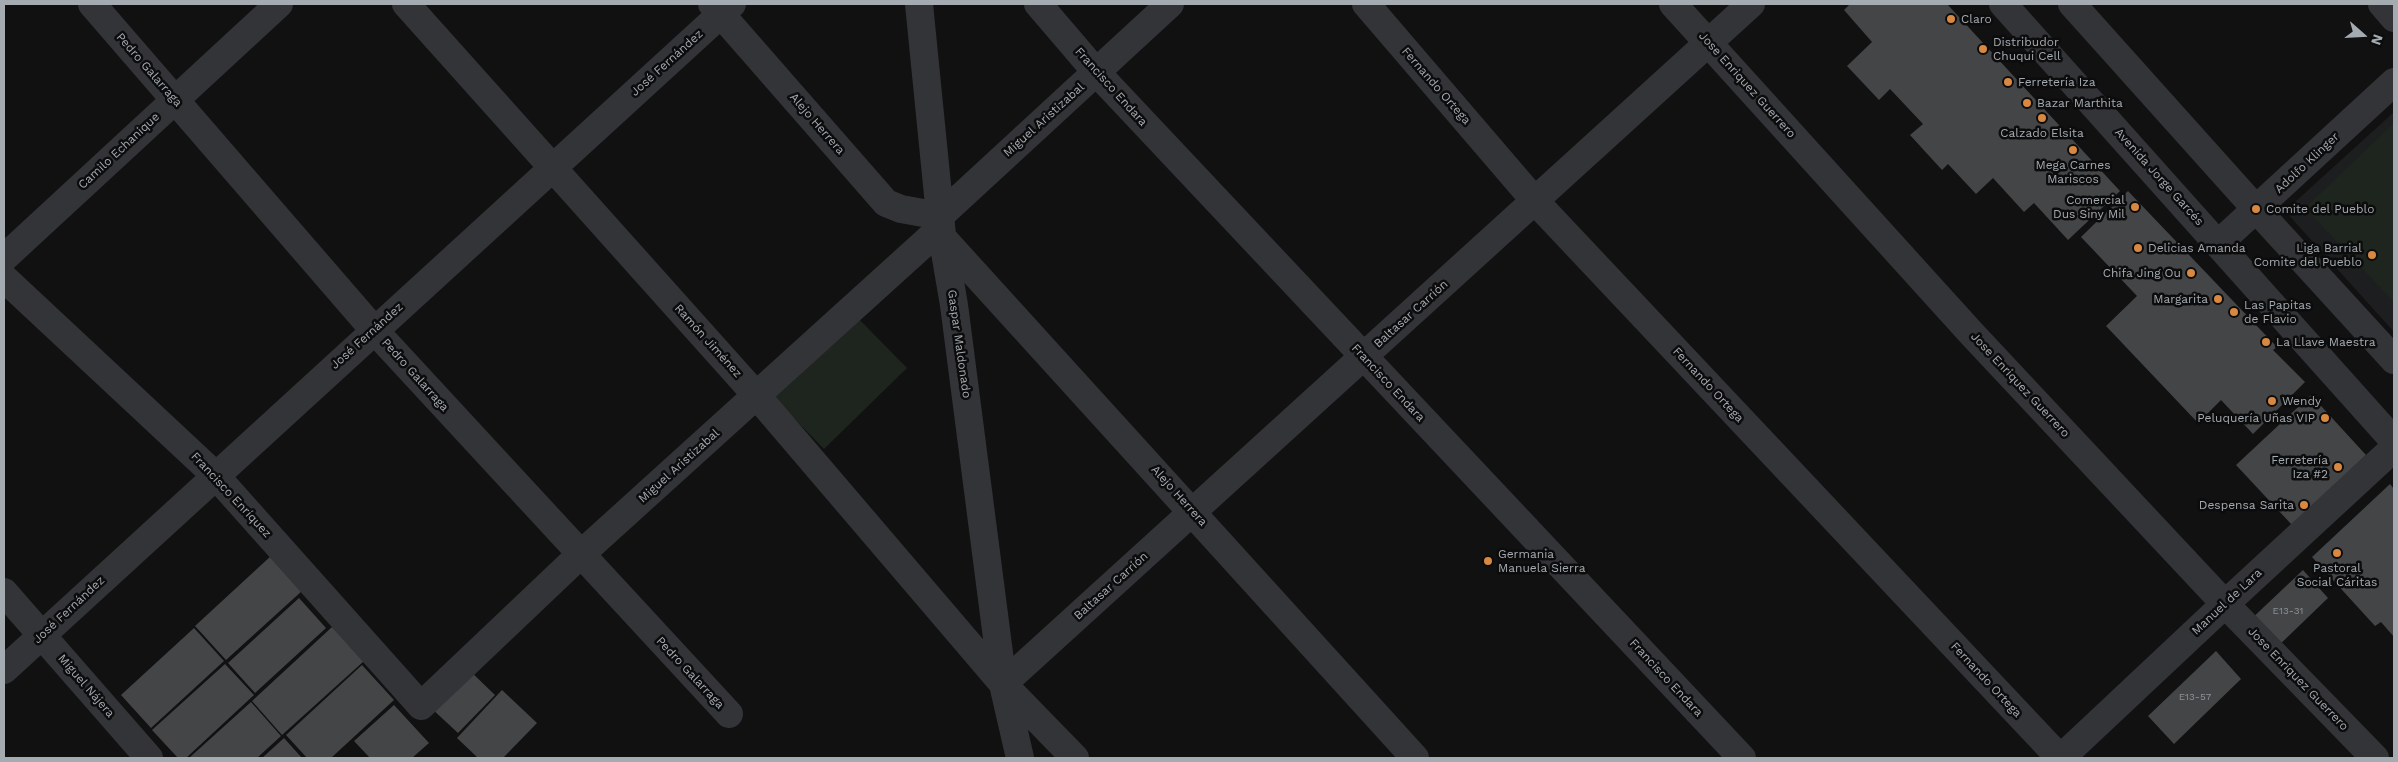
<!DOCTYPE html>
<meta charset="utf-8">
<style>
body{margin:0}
#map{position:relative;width:2398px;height:762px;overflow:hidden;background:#111112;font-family:"Work Sans",sans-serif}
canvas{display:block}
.frame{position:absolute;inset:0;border:5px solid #a4abb1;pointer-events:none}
.north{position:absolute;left:2338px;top:10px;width:50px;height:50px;-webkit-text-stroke:4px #0c0c0d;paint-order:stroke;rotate:109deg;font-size:14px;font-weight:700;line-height:20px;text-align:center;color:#a4abb1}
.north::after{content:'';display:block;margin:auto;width:18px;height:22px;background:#a4abb1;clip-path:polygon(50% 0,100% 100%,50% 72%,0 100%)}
</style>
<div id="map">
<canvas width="2398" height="762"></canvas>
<div class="frame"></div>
<div class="north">N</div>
</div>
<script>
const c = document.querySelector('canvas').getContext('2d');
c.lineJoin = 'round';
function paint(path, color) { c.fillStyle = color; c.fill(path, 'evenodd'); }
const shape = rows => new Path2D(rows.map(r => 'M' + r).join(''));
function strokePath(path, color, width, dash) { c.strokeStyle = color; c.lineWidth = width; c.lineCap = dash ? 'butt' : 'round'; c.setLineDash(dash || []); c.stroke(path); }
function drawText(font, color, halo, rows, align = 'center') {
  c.font = font + ' "Work Sans",sans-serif'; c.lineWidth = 5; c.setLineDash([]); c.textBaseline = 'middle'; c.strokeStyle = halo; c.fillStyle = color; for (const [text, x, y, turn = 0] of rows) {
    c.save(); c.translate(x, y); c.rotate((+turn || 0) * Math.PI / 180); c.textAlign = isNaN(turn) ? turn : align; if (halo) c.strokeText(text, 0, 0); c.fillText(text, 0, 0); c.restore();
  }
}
paint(shape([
 [2394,112,2394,332,2285,211]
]), '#1d1e1f');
paint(shape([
 [2394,123,2394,302,2305,208],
 [855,315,907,368,824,449,772,396]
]), '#1e241e');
paint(shape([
 [1850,4,1947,4,2120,191,2068,240,2034,203,2024,212,1993,178,1976,194,1948,164,1942,170,1910,135,1923,124,1890,89,1879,100,1847,66,1872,42,1844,10],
 [2128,191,2277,347,2273,350,2305,382,2253,434,2221,400,2198,423,2106,326,2137,296,2081,237],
 [2311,395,2366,455,2292,525,2236,465],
 [2390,484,2394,489,2394,637,2381,622,2375,626,2312,557],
 [272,555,303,590,226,660,195,626],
 [2303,570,2328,598,2273,651,2247,623],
 [299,598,326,628,255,693,228,663],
 [332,627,364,661,282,735,252,701],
 [194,628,224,661,151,728,121,695],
 [2216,651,2241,679,2174,744,2148,716],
 [225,664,254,695,186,758,178,758,152,730],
 [362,665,394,700,331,758,307,758,286,735],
 [467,668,495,695,458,733,430,707],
 [502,690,537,723,503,758,478,758,457,738],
 [251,702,281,736,257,758,189,758],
 [394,705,429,743,412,758,370,758,354,741],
 [284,738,302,758,262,758]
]), '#434547');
strokePath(shape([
 [92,4,374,330,729,714],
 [406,4,757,396,1003,684,1075,758],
 [712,4,886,203,901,209,940,216,1170,4],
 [919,4,942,235,954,305,1003,684,1020,758],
 [1038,4,1097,73,1742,758],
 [1366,4,1535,201,2060,758],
 [1673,4,1972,334,2225,604,2375,758],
 [2003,4,2394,441],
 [2072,4,2256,209,2394,360],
 [2382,4,2394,18],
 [2219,243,2394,82],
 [4,258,279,4],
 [4,278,215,475,421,706,580,555,930,238,939,234,1415,758],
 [4,592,149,758],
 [4,670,732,4],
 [1003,684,1751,4],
 [2061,758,2225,604,2394,448]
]), '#333437', 28);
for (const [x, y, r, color] of [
 [1951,19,5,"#d98842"],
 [1983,49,5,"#d98842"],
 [2008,82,5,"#d98842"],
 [2027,103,5,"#d98842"],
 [2042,118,5,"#d98842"],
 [2073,150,5,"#d98842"],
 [2135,207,5,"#d98842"],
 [2256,209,5,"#d98842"],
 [2138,248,5,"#d98842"],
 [2372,255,5,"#d98842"],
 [2191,273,5,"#d98842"],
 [2218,299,5,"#d98842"],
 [2234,312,5,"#d98842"],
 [2266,342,5,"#d98842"],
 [2272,401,5,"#d98842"],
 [2325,418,5,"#d98842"],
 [2338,467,5,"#d98842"],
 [2304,505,5,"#d98842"],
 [2337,553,5,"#d98842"],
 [1488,561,5,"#d98842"]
]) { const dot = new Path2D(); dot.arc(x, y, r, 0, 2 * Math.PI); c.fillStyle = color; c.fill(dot); strokePath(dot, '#0c0c0d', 2); }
drawText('10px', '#8c9296', null, [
 ["E13-31",2288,611],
 ["E13-57",2195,697]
]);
drawText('12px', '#a4abb1', '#0c0c0d', [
 ["Claro",1961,19],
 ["Distribudor",1993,42],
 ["Chuqui Cell",1993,56],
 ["Ferretería Iza",2018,82],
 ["Bazar Marthita",2037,103],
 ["Calzado Elsita",2042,133,"center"],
 ["Mega Carnes",2073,165,"center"],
 ["Mariscos",2073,179,"center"],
 ["Comercial",2125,200,"right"],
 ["Dus Siny Mil",2125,214,"right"],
 ["Comite del Pueblo",2266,209],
 ["Delicias Amanda",2148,248],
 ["Liga Barrial",2362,248,"right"],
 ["Comite del Pueblo",2362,262,"right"],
 ["Chifa Jing Ou",2181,273,"right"],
 ["Margarita",2208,299,"right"],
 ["Las Papitas",2244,305],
 ["de Flavio",2244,319],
 ["La Llave Maestra",2276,342],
 ["Wendy",2282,401],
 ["Peluquería Uñas VIP",2315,418,"right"],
 ["Ferretería",2328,460,"right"],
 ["Iza #2",2328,474,"right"],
 ["Despensa Sarita",2294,505,"right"],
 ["Germania",1498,554],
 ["Manuela Sierra",1498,568],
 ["Pastoral",2337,568,"center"],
 ["Social Cáritas",2337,582,"center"]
], 'left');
drawText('12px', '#a4abb1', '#0c0c0d', [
 ["José Fernández",667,63,-42],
 ["Pedro Galarraga",149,70,49],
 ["Jose Enriquez Guerrero",1747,85,48],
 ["Fernando Ortega",1436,86,49],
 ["Francisco Endara",1111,87,48],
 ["Miguel Aristizabal",1044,120,-42],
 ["Alejo Herrera",817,124,49],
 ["Camilo Echanique",119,151,-43],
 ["Adolfo Klinger",2307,163,-43],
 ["Avenida Jorge Garcés",2159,177,48],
 ["Baltasar Carrión",1411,314,-42],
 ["José Fernández",367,336,-42],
 ["Ramón Jiménez",708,341,48],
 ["Gaspar Maldonado",959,344,82],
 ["Pedro Galarraga",415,375,48],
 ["Francisco Endara",1388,383,47],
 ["Fernando Ortega",1708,385,47],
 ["Jose Enriquez Guerrero",2020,385,47],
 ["Miguel Aristizabal",679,466,-42],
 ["Francisco Enríquez",231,495,47],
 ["Alejo Herrera",1179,496,48],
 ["Baltasar Carrión",1111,586,-42],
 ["Manuel de Lara",2227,602,-43],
 ["José Fernández",69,610,-43],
 ["Pedro Galarraga",690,673,47],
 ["Francisco Endara",1666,678,47],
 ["Jose Enriquez Guerrero",2298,679,46],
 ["Fernando Ortega",1986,680,47],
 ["Miguel Nájera",86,686,49]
]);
</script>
